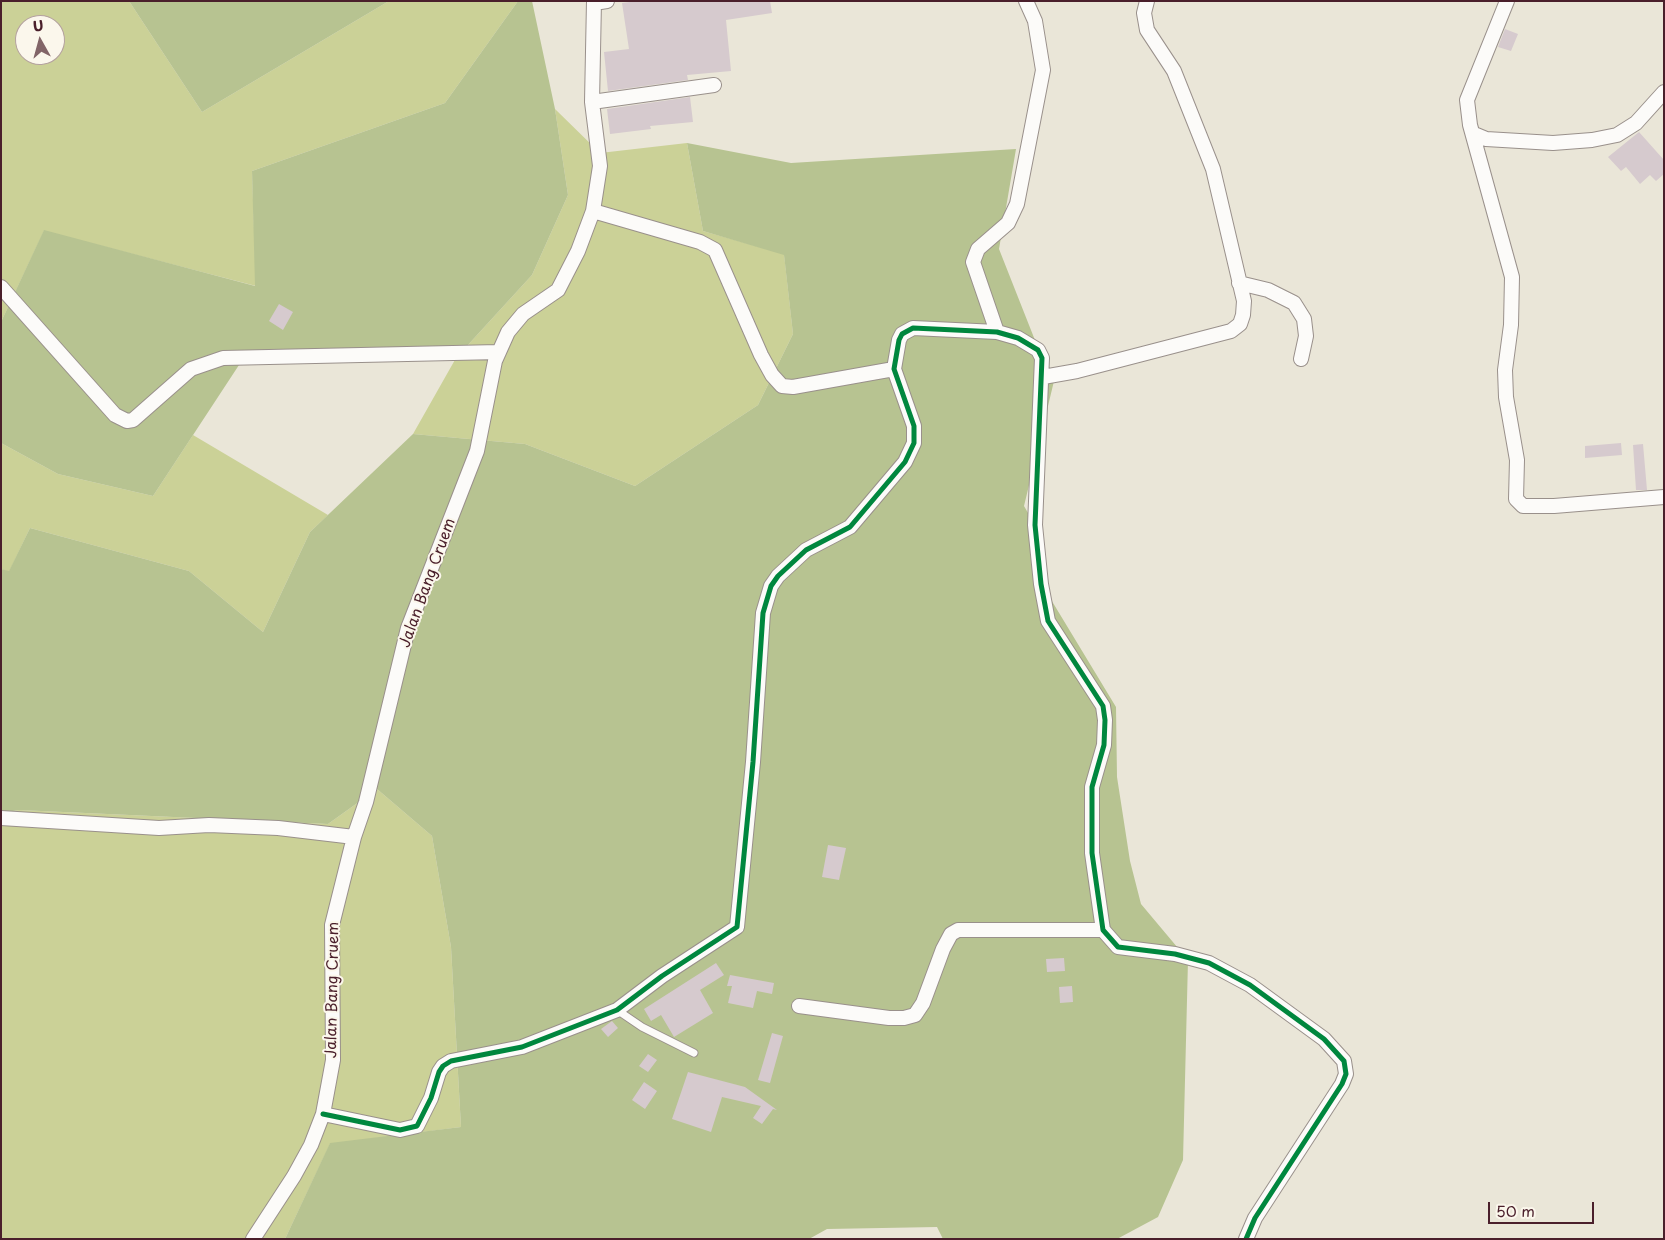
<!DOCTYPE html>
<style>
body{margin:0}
#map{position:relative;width:1665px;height:1240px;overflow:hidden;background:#eae6d8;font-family:"Playpen Sans",sans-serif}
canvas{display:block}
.frame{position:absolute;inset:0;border:2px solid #4a1f2b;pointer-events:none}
.north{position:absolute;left:15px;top:15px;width:50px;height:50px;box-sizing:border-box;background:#fbf7ec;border:1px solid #b4a19f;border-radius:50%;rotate:353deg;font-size:14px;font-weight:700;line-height:20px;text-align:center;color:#4a1f2b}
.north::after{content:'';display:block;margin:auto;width:18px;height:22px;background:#826568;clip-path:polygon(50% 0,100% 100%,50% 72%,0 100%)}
.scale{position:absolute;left:1488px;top:1202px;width:106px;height:22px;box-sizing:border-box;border:2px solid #4a1f2b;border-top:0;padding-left:6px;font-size:15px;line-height:18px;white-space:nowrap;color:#4a1f2b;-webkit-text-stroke:4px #fbf7ec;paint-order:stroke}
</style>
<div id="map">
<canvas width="1665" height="1240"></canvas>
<div class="frame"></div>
<div class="north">U</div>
<div class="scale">50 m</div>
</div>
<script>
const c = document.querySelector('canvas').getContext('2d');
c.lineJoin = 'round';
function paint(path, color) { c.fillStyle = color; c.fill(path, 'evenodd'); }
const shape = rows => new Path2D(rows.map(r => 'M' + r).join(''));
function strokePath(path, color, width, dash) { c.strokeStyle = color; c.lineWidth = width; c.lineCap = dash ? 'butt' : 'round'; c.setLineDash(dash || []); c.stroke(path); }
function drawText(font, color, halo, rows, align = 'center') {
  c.font = font + ' "Playpen Sans",sans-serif'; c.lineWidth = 4; c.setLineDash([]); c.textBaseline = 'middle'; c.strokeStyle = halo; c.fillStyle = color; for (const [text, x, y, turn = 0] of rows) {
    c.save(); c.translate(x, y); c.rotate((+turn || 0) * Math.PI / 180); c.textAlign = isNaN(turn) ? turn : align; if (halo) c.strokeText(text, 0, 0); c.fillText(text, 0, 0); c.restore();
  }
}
paint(shape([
 [1,1,129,1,202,112,389,1,518,1,445,103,252,171,256,286,44,231,1,322],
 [25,25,55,25,55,55,25,55],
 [555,109,600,153,687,143,703,231,784,254,793,334,758,405,635,486,525,444,413,434,456,358,532,275,568,195],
 [193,435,328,515,310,532,263,632,189,571,30,528,9,572,1,569,1,443,58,474,153,496],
 [377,789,432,836,451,947,461,1127,330,1144,285,1239,1,1239,1,813,19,810,328,824]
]), '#cbd197');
paint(shape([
 [129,1,389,1,202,112],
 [518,1,532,1,555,109,568,195,532,275,456,358,239,365,153,496,58,474,1,443,1,322,44,230,255,286,252,171,445,103],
 [687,143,791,163,1016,149,999,249,1042,358,1054,381,1024,506,1035,525,1047,593,1116,707,1117,777,1130,861,1141,904,1188,960,1183,1160,1158,1217,1117,1239,943,1239,937,1227,827,1229,809,1239,285,1239,330,1143,461,1127,451,947,432,836,377,789,328,824,19,810,1,813,1,569,9,571,30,528,189,571,263,632,310,532,413,434,525,444,635,486,758,405,793,334,784,255,703,231]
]), '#b7c391');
paint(shape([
 [637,1,770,1,772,13,726,20,731,71,687,75,688,80,608,91,604,52,629,49,622,3],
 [1505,29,1518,34,1511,51,1498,47],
 [690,97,693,122,650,126,651,129,610,134,607,109],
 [1639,132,1664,160,1664,174,1656,181,1650,175,1640,184,1626,167,1621,171,1608,157],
 [279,304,293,312,283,330,269,321],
 [1621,443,1622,455,1585,458,1585,446],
 [1643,444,1647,490,1636,490,1633,445],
 [828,845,846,848,839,880,822,877],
 [1064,958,1065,971,1047,972,1046,959],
 [716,963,724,975,700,990,713,1013,674,1037,661,1015,651,1021,644,1009],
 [730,975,774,983,772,994,757,991,753,1008,728,1003,732,986,727,986],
 [1072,986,1073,1002,1060,1003,1059,987],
 [612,1021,618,1028,608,1037,601,1029],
 [772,1033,783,1036,770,1083,758,1080],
 [648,1054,657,1060,648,1072,639,1066],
 [688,1072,745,1087,777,1110,773,1109,762,1124,753,1118,761,1106,722,1097,711,1132,672,1119],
 [644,1082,657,1091,645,1109,632,1100]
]), '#d6cace');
const service = shape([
 [617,1010,642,1027,694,1053]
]);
const minor = shape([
 [1507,1,1467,100,1470,125,1512,277,1511,325,1505,370,1506,397,1517,460,1516,499,1523,506,1554,506,1664,497],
 [594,3,607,1],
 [592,102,714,85],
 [1474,134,1486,139,1553,143,1592,140,1617,135,1636,123,1664,92],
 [593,211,700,242,715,250,761,355,772,375,782,386,793,387,894,369],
 [1239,283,1268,290,1294,303,1304,319,1306,336,1301,359],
 [1,287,115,415,127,421,133,420,191,369,223,358,499,352],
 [997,332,973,262,978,249,1008,223,1017,204,1043,70,1035,21,1026,1],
 [1043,377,1077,371,1231,331,1240,324,1243,315,1244,301,1213,169,1174,71,1147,30,1144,13,1147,1],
 [1,818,159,828,209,825,278,828,354,837],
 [799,1006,889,1018,904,1018,915,1015,923,1003,943,949,951,934,958,930,1103,930],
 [323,1114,400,1130,417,1126,431,1098,439,1072,443,1066,451,1061,522,1047,617,1010,662,976,737,927,753,762,763,613,771,586,778,576,806,550,850,527,905,462,914,443,914,426,894,369,899,340,902,334,913,328,997,332,1018,338,1038,350,1042,358,1035,525,1041,584,1048,621,1103,706,1105,720,1104,745,1092,787,1092,853,1103,930,1118,947,1175,954,1209,963,1250,985,1324,1039,1344,1061,1346,1074,1342,1084,1255,1218,1246,1239],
 [253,1239,294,1176,311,1145,323,1114,333,1060,332,925,354,837,366,802,408,628,477,451,495,361,508,332,523,314,558,290,578,251,593,211,600,166,592,102,594,1]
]);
strokePath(service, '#99908b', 9);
strokePath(minor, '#99908b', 16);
strokePath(service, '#fcfbf9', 7);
strokePath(minor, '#fcfbf9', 14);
strokePath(shape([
 [323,1114,400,1130,417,1126,431,1098,439,1072,443,1066,451,1061,522,1047,617,1010,662,976,737,927,753,762,763,613,771,586,778,576,806,550,850,527,905,462,914,443,914,426,894,369,899,340,902,334,913,328,997,332,1018,338,1038,350,1042,358,1035,525,1041,584,1048,621,1103,706,1105,720,1104,745,1092,787,1092,853,1103,930,1118,947,1175,954,1209,963,1250,985,1324,1039,1344,1061,1346,1074,1342,1084,1255,1218,1246,1239]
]), '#00873e', 5);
drawText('15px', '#4a1f2b', '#fbf7ec', [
 ["Jalan Bang Cruem",428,583,-70],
 ["Jalan Bang Cruem",333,990,-89]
]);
</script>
